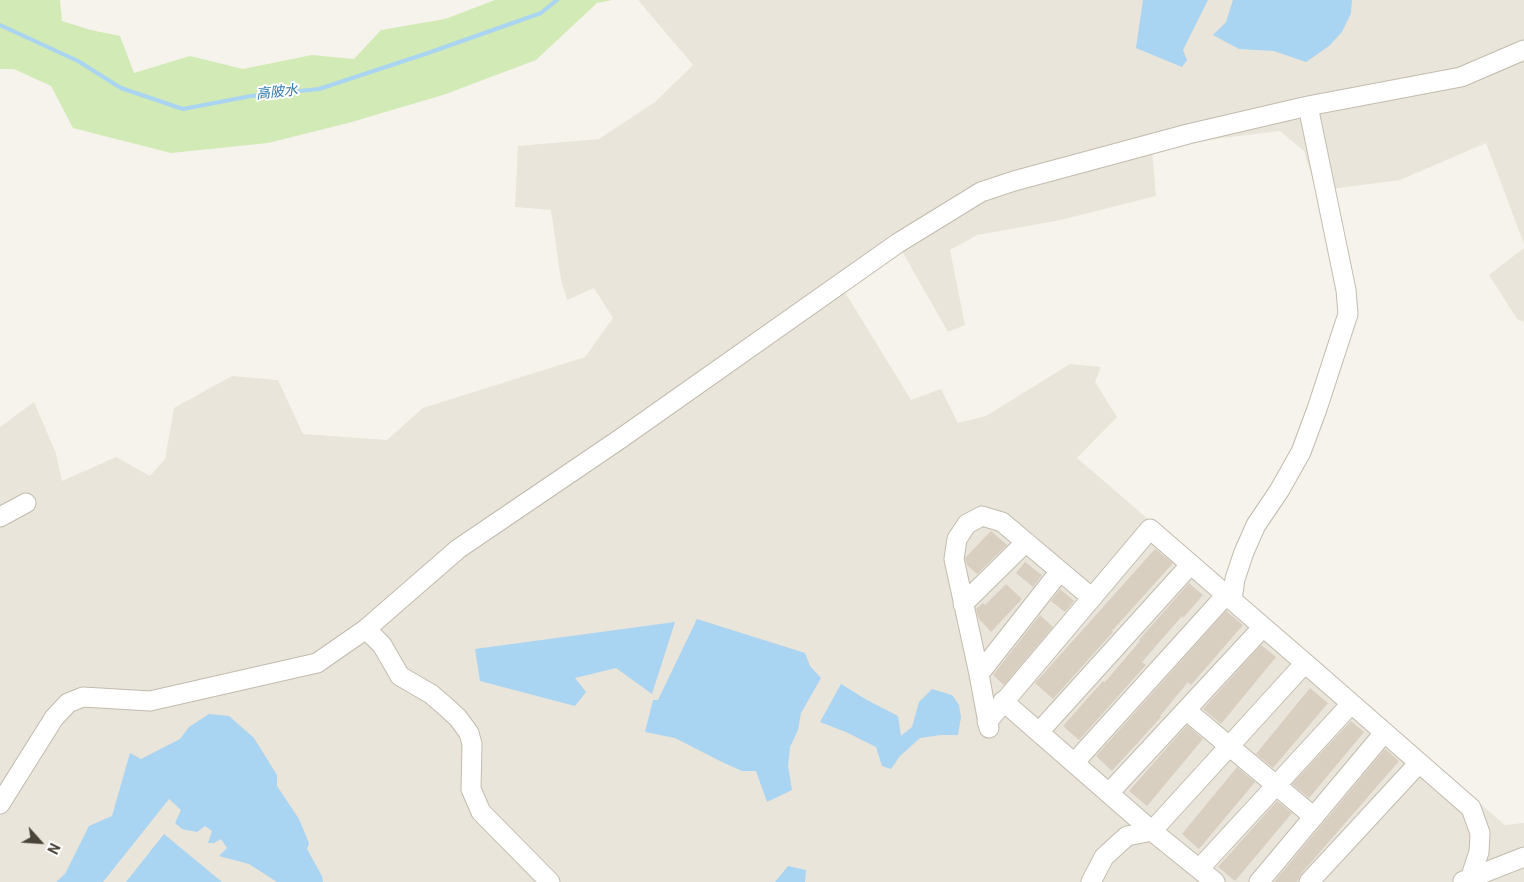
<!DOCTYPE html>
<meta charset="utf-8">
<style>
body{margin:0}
#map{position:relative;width:1524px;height:882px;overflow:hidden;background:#f6f3ec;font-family:Roboto,sans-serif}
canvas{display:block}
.north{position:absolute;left:15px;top:817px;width:50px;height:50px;-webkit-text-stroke:4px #fff;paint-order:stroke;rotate:116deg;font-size:14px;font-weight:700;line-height:20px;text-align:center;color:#4b4439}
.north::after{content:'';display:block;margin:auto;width:18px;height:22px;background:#4b4439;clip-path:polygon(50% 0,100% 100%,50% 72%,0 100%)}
</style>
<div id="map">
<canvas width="1524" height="882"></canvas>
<div class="north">N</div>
</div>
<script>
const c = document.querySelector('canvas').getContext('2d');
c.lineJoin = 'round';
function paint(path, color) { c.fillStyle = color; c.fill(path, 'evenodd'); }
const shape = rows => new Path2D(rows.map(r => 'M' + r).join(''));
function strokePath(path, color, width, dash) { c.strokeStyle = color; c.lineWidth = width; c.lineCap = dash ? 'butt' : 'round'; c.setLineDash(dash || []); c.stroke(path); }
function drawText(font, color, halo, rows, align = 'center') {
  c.font = font + ' Roboto,"Noto Sans SC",sans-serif'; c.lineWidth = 4; c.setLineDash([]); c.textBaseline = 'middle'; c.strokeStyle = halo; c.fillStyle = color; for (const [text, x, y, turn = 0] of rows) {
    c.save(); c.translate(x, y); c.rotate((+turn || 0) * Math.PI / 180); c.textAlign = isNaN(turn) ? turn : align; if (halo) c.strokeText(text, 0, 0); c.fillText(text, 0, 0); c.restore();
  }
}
paint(shape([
 [638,0,1524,0,1524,244,1486,143,1400,180,1316,191,1304,151,1280,131,1198,141,1152,150,1156,196,1061,220,977,235,950,250,965,325,948,332,898,244,840,284,911,400,941,389,958,423,986,416,1070,364,1101,367,1095,382,1117,417,1077,458,1505,825,1524,823,1524,882,0,882,0,427,34,402,56,453,62,481,116,457,150,476,165,459,174,408,232,376,278,380,303,434,387,440,423,408,585,357,613,318,594,288,567,300,561,280,551,210,515,207,518,146,599,139,655,102,693,65],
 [1524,248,1524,322,1517,319,1489,275]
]), '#eae5da');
paint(shape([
 [0,0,60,0,62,21,91,30,120,36,134,73,190,56,243,69,312,55,354,59,381,30,445,19,495,0,612,0,597,3,536,60,443,95,348,123,268,143,171,153,73,128,51,86,14,69,0,69]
]), '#d2eab5');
paint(shape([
 [1143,0,1208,0,1183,50,1187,60,1182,67,1136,48],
 [1233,0,1352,0,1351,13,1342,32,1329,46,1306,62,1274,51,1239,49,1213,35,1226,22],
 [697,619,805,653,810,666,821,678,801,713,798,730,790,747,788,766,792,790,767,802,756,771,742,771,722,762,675,738,645,732,653,700,658,700],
 [675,622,652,694,616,668,575,678,586,692,575,706,480,681,475,649],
 [841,684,867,700,898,716,901,736,912,727,919,702,932,689,952,695,959,705,961,717,958,735,941,735,920,738,900,756,891,769,882,766,876,747,846,732,820,722],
 [209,714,229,716,254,738,277,775,277,786,299,819,309,843,307,849,322,876,323,882,277,882,249,864,219,856,227,848,221,839,214,843,208,843,212,831,205,826,197,832,182,829,175,823,181,810,169,799,103,882,56,882,65,874,89,826,112,816,130,753,141,759,180,739,189,727],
 [164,834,222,882,126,882],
 [788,866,806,870,805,882,775,882]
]), '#a9d4f2');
strokePath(shape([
 [0,25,78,61,121,88,183,109,251,96,319,89,428,53,541,13,557,0]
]), '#a9d4f2', 4);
paint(shape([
 [991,531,1007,545,977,574,967,565,965,558],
 [1155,549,1173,563,1112,631,1113,632,1053,699,1035,683],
 [1025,562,1042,575,1033,587,1016,573],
 [1189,583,1203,595,1183,618,1182,616,1142,662,1146,665,1079,740,1063,726,1103,681,1105,682,1140,641,1139,640],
 [1006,584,1022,599,991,632,979,619,976,609,983,603,985,605],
 [1060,589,1074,601,1065,612,1051,601],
 [1226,611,1243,625,1191,685,1188,682,1160,716,1161,717,1112,771,1096,756],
 [1040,615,1053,627,1004,685,993,675],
 [1261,645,1276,657,1221,724,1203,709],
 [1310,688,1328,703,1273,768,1256,754],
 [1351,721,1364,732,1309,798,1292,784],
 [1187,725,1203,739,1147,806,1129,791],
 [1385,749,1399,761,1301,874,1297,882,1274,882],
 [1237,767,1255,782,1199,849,1182,834],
 [1277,801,1292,813,1235,881,1218,867]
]), '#d8cfc1');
const minor = shape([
 [0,517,26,503],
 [963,604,1026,542],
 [366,629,382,645,400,676,431,694,445,706,458,718,469,733,472,744,471,789,481,812,550,882],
 [1305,663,1471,808,1480,833,1479,852,1470,879],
 [979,674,1060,571],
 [1003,701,1152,831,1215,882],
 [1186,710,1314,817],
 [987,722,1150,529,1232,600],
 [989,728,979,674,954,559,957,539,967,524,982,516,1002,522,1092,598],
 [1039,732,1191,564],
 [1074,763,1226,595],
 [1109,793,1262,628],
 [0,804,54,718,68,703,83,697,150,701,317,663,366,629,458,549,620,439,898,243,981,192,1014,181,1188,134,1308,106,1461,77,1524,50],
 [1199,869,1351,704],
 [1463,881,1524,857],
 [1091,882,1104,857,1127,836,1152,831,1305,663,1232,600,1235,579,1244,552,1256,525,1279,491,1301,452,1317,409,1348,314,1346,290,1308,106],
 [1259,882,1384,733],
 [1309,882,1419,763]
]);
strokePath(minor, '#c2bbae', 21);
strokePath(minor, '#fff', 19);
drawText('italic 14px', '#2e7ab2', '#fff', [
 ["高陂水",277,93,-6]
]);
</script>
